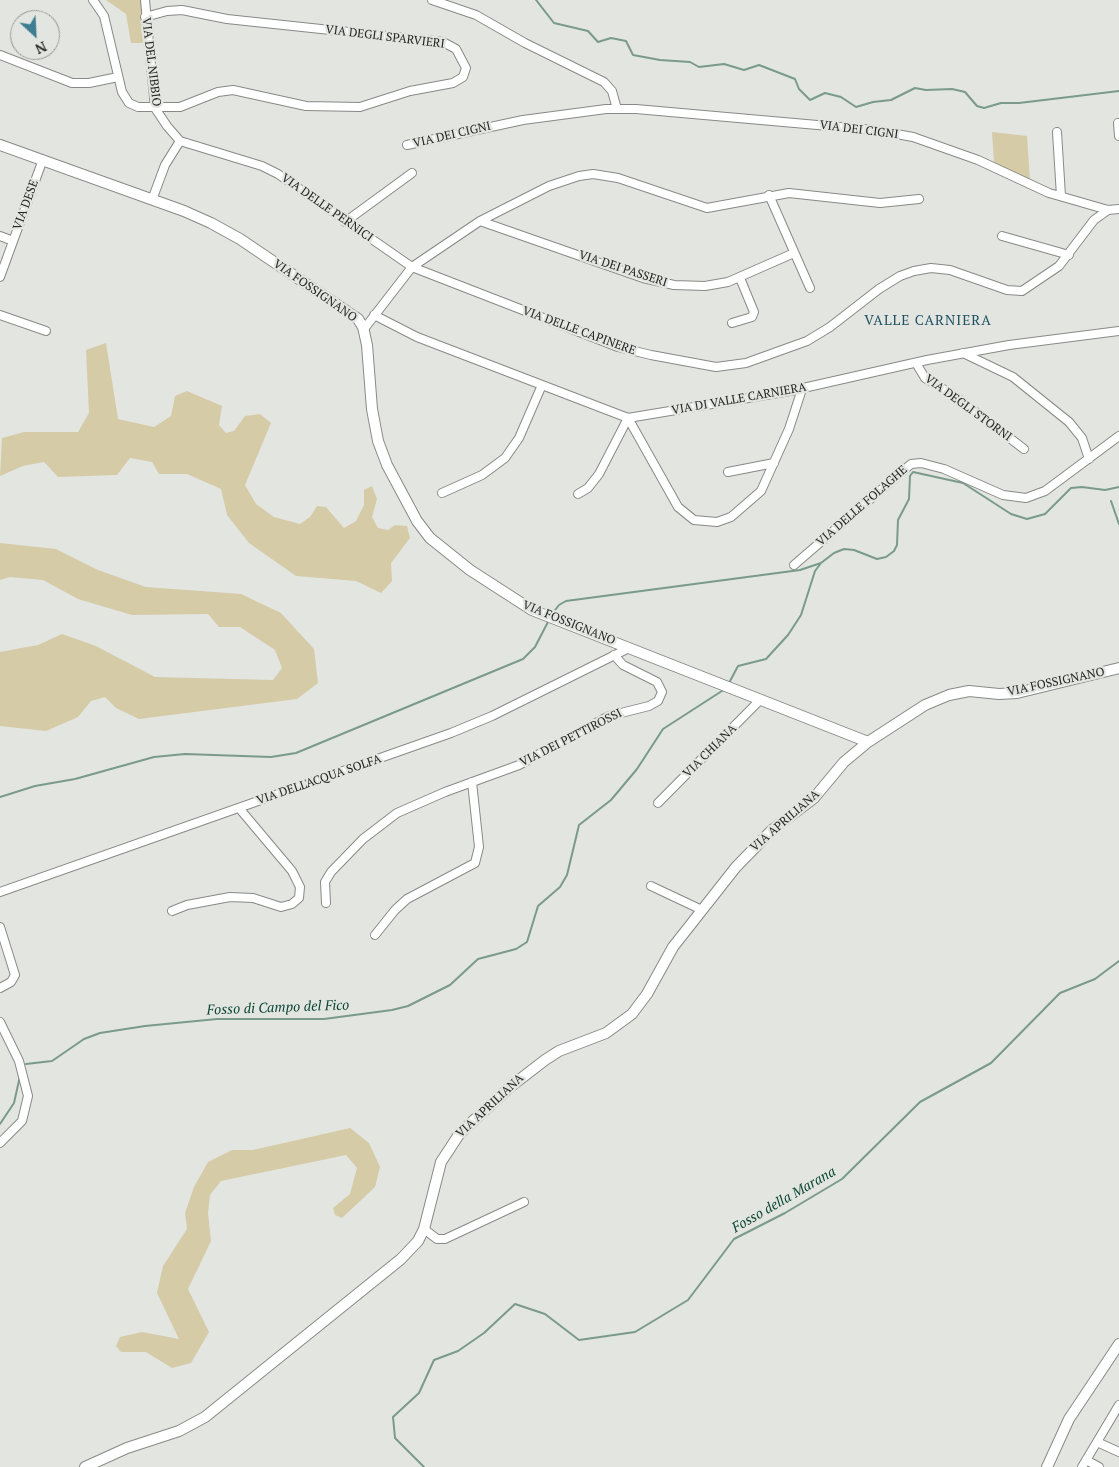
<!DOCTYPE html>
<style>
body{margin:0}
#map{position:relative;width:1119px;height:1467px;overflow:hidden;background:#e3e5e1;font-family:"PT Serif",serif}
canvas{display:block}
.north{position:absolute;left:10px;top:10px;width:50px;height:50px;box-sizing:border-box;background:#e3e5e1;border:1px solid #979995;border-radius:50%;rotate:155deg;font-size:14px;font-weight:700;line-height:20px;text-align:center;color:#252624}
.north::after{content:'';display:block;margin:auto;width:18px;height:22px;background:#3f7d93;clip-path:polygon(50% 0,100% 100%,50% 72%,0 100%)}
</style>
<div id="map">
<canvas width="1119" height="1467"></canvas>
<div class="north">N</div>
</div>
<script>
const c = document.querySelector('canvas').getContext('2d');
c.lineJoin = 'round';
function paint(path, color) { c.fillStyle = color; c.fill(path, 'evenodd'); }
const shape = rows => new Path2D(rows.map(r => 'M' + r).join(''));
function strokePath(path, color, width, dash) { c.strokeStyle = color; c.lineWidth = width; c.lineCap = dash ? 'butt' : 'round'; c.setLineDash(dash || []); c.stroke(path); }
function drawText(font, color, halo, rows, align = 'center') {
  c.font = font + ' "PT Serif",serif'; c.lineWidth = 4.5; c.setLineDash([]); c.textBaseline = 'middle'; c.strokeStyle = halo; c.fillStyle = color; for (const [text, x, y, turn = 0] of rows) {
    c.save(); c.translate(x, y); c.rotate((+turn || 0) * Math.PI / 180); c.textAlign = isNaN(turn) ? turn : align; if (halo) c.strokeText(text, 0, 0); c.fillText(text, 0, 0); c.restore();
  }
}
paint(shape([
 [106,0,141,0,144,43,131,43,126,14],
 [992,132,1027,136,1030,181,994,162],
 [106,343,118,419,154,427,171,416,175,396,187,391,222,406,219,425,226,433,234,431,245,416,260,414,271,423,245,485,256,504,274,517,300,524,310,517,317,506,326,507,344,528,356,521,364,505,364,490,372,486,377,499,372,517,378,528,388,530,395,525,407,526,410,538,391,563,392,581,381,593,356,581,296,576,249,543,227,515,221,489,187,474,159,474,152,462,130,458,117,475,58,477,44,462,23,466,0,476,2,438,24,432,78,432,89,413,86,350],
 [0,543,56,549,98,570,146,587,241,594,281,613,314,649,318,683,297,699,139,719,116,708,105,697,91,701,78,717,46,731,0,726,0,652,38,645,62,634,96,646,155,677,273,680,282,668,275,650,240,627,219,627,208,614,132,615,78,599,43,580,10,577,0,580],
 [350,1128,369,1143,380,1167,375,1187,342,1218,335,1215,333,1208,350,1194,357,1168,346,1155,221,1181,210,1195,208,1213,211,1241,188,1289,209,1332,191,1363,172,1368,146,1352,121,1352,116,1346,120,1337,142,1332,179,1339,157,1293,163,1266,187,1229,185,1213,194,1187,208,1162,232,1150,253,1150]
]), '#d5cba7');
strokePath(shape([
 [536,0,554,23,588,31,598,42,611,38,626,41,633,55,660,60,690,62,699,67,724,64,744,70,759,65,795,79,799,89,810,100,825,93,841,97,856,107,873,102,891,100,915,88,926,90,952,89,965,92,977,106,984,108,1001,103,1019,103,1119,91],
 [1111,501,1119,524],
 [552,614,559,605,566,601,800,570,821,563],
 [729,683,738,666,766,659,788,635,801,615,815,571,821,563,834,553,844,549,854,550,877,559,886,557,894,551,897,545,898,520,909,499,910,476,913,472,963,483,1011,514,1027,519,1045,514,1071,488,1082,487,1105,490,1119,487],
 [0,797,35,786,75,779,154,757,185,754,271,757,296,753,523,659,535,647,549,620],
 [26,1064,52,1061,84,1039,100,1033,145,1026,217,1019,324,1019,392,1010,408,1006,450,985,478,959,516,949,527,942,538,906,560,887,567,875,579,825,611,800,637,769,663,729,725,689],
 [0,1124,14,1103,20,1076],
 [424,1467,395,1438,393,1417,419,1393,434,1360,458,1351,484,1333,515,1304,545,1314,579,1340,635,1332,688,1300,734,1239,785,1213,842,1179,920,1102,991,1063,1060,993,1095,979,1119,961]
]), '#7a9a8c', 2);
const minor = shape([
 [93,0,104,16,122,92,129,103,138,107,180,107,218,92,233,90,306,106,360,107,410,91,453,83,463,77,466,68,456,49,443,42,227,19,182,10,167,11,145,17],
 [145,0,155,108,167,126,180,141,165,165,152,200],
 [432,0,476,15,525,43,604,82,612,91,617,109],
 [0,55,72,83,89,83,118,77],
 [1118,123,1119,136],
 [1057,132,1061,196],
 [180,141,262,166,278,174,412,267,618,347,651,355,716,367,746,363,807,341,830,327,879,289,900,276,914,271,931,268,950,270,1007,290,1022,291,1059,266,1094,220,1108,210],
 [407,145,523,120,606,109,636,109,874,130,913,137,978,160,1049,193,1108,210,1119,209],
 [769,195,810,288],
 [480,221,643,278,674,285,705,286,728,282,794,253],
 [345,222,412,173],
 [0,236,13,241],
 [1002,236,1069,255],
 [0,277,42,162],
 [0,315,46,331],
 [374,315,417,337,628,418,790,391,927,360,1009,345,1119,331],
 [732,323,752,317,754,312,740,278],
 [364,329,412,267,480,221,549,186,579,176,593,174,618,178,707,208,789,193,880,203,919,199],
 [963,353,1013,377,1069,422,1082,438,1089,459],
 [916,363,925,378,956,397,1024,449],
 [628,418,678,507,694,520,717,522,731,517,761,491,789,429,802,389],
 [728,472,774,463],
 [442,493,482,475,505,458,519,438,542,385],
 [578,494,588,488,599,474,628,418],
 [794,565,911,464,921,463,944,469,1003,495,1026,498,1045,491,1119,436],
 [658,803,761,699],
 [651,886,702,910],
 [0,892,451,733,492,716,629,648],
 [326,903,325,882,331,872,363,839,397,813,445,792,519,765,609,716,649,706,658,701,662,692,657,682,623,665,614,655],
 [172,911,187,905,230,897,253,898,281,907,292,904,299,898,300,887,292,871,239,808],
 [0,927,15,975,11,982,0,988],
 [375,935,395,910,407,899,475,863,479,847,472,782],
 [0,1022,19,1061,28,1096,22,1121,0,1143],
 [424,1229,437,1239,445,1239,524,1202],
 [1097,1442,1119,1452],
 [1086,1460,1099,1467],
 [1082,1467,1119,1405]
]);
const tertiary = shape([
 [0,145,184,211,211,223,240,239,358,319,363,327,367,345,372,409,378,441,387,465,417,521,430,538,470,570,532,610,868,742,925,705,949,695,969,691,999,694,1017,693,1119,668],
 [85,1467,127,1448,179,1431,205,1417,401,1259,418,1241,424,1229,441,1162,460,1133,510,1087,545,1060,559,1051,606,1033,632,1014,647,994,673,947,736,867,772,830,814,798,844,762,868,742],
 [1047,1467,1069,1419,1119,1344]
]);
strokePath(minor, '#878a85', 10);
strokePath(tertiary, '#878a85', 12);
strokePath(minor, '#fff', 8);
strokePath(tertiary, '#fff', 10);
drawText('12px', '#252624', '#e3e5e1', [
 ["VIA DEGLI SPARVIERI",385,37,7],
 ["VIA DEL NIBBIO",151,62,83],
 ["VIA DEI CIGNI",859,130,7],
 ["VIA DEI CIGNI",452,135,-13],
 ["VIA DESE",26,205,-70],
 ["VIA DELLE PERNICI",327,208,35],
 ["VIA DEI PASSERI",623,269,18],
 ["VIA FOSSIGNANO",315,291,35],
 ["VIA DELLE CAPINERE",579,331,20],
 ["VIA DI VALLE CARNIERA",739,399,-10],
 ["VIA DEGLI STORNI",968,408,36],
 ["VIA DELLE FOLAGHE",862,506,-41],
 ["VIA FOSSIGNANO",569,623,22],
 ["VIA FOSSIGNANO",1056,682,-12],
 ["VIA DEI PETTIROSSI",571,738,-27],
 ["VIA CHIANA",710,751,-45],
 ["VIA DELL'ACQUA SOLFA",319,780,-19],
 ["VIA APRILIANA",785,821,-41],
 ["VIA APRILIANA",490,1106,-43]
]);
c.letterSpacing = '1px';
drawText('14px', '#1f5162', '#e3e5e1', [
 ["VALLE CARNIERA",928,321]
]);
c.letterSpacing = '0px';
drawText('italic 14px', '#0c4736', '#e3e5e1', [
 ["Fosso di Campo del Fico",278,1008,-2],
 ["Fosso della Marana",784,1200,-30]
]);
</script>
